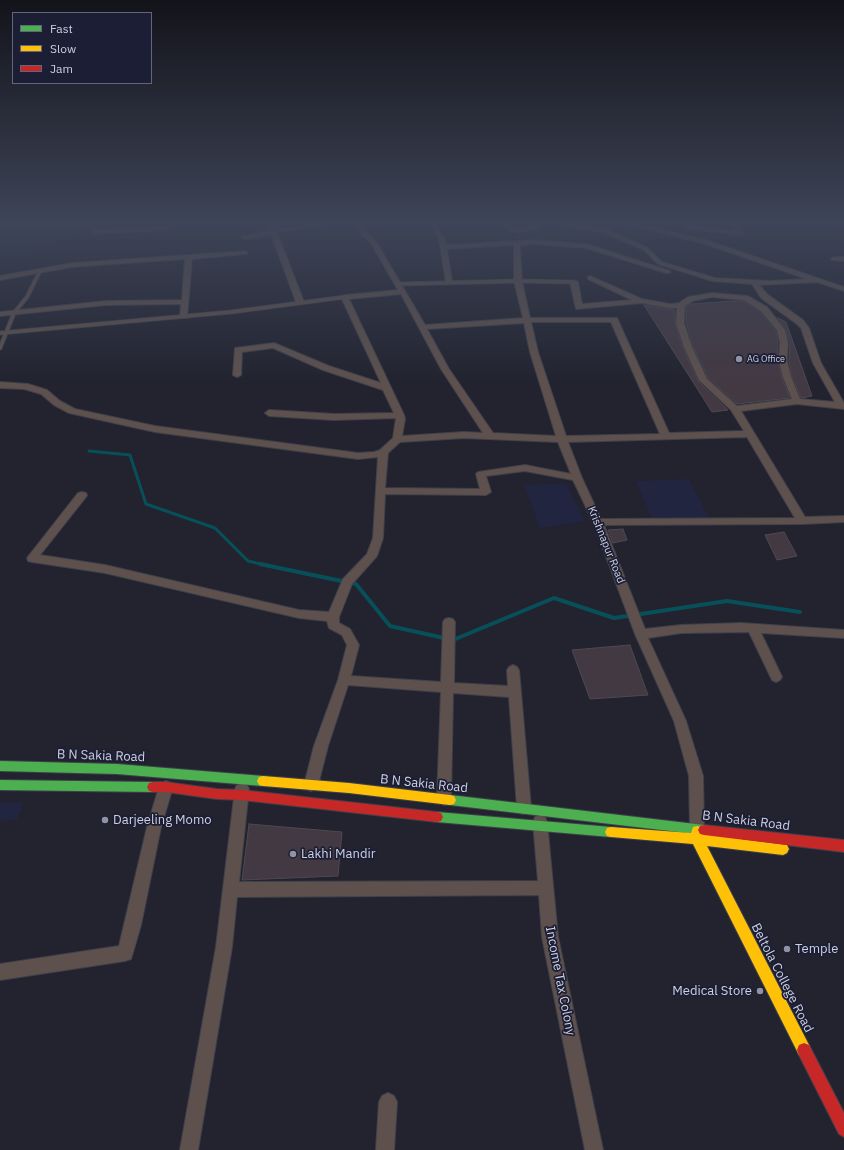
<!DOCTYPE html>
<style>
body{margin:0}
#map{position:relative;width:844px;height:1150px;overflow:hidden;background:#22232f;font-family:"IBM Plex Sans",sans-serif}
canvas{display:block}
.legend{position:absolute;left:12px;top:12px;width:140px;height:72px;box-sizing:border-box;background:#1c1e35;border:1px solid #636579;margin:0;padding:5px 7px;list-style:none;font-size:12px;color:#ced0e0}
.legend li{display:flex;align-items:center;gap:8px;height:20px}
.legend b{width:20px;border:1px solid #636579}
</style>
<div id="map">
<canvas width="844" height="1150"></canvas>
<ul class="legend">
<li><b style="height:5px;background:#4caf50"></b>Fast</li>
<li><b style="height:5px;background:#ffc107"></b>Slow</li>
<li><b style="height:5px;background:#c62828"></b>Jam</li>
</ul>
</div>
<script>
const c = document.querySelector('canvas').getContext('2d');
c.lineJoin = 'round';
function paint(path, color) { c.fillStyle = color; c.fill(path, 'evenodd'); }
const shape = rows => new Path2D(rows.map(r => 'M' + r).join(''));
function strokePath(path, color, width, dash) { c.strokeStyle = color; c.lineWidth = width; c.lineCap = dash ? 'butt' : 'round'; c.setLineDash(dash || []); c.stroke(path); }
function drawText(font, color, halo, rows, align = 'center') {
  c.font = font + ' "IBM Plex Sans",sans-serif'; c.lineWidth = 3.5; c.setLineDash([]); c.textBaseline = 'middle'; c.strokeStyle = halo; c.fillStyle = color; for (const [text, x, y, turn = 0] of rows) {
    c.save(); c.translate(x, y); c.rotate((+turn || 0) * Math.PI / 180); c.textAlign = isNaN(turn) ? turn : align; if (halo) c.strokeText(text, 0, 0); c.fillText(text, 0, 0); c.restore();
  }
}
paint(shape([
 [0,225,85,226,80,232,56,236,57,240,53,246,54,250,9,257,0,257],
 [689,479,711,521,652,519,636,481],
 [566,483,585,521,540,528,524,485],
 [0,802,23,803,17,820,0,821]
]), '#22253f');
strokePath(shape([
 [89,451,130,455,146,504,215,528,248,561,265,565]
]), '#075059', 3);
strokePath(shape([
 [260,564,356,584,390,626,453,640,554,598,614,618,727,601,800,612]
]), '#075059', 4);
const building = shape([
 [733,301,743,301,760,312,776,331,778,343,778,361,782,378,790,398,737,404,708,378,693,346,686,323,686,307,691,304,733,301],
 [644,305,675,310,675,323,683,348,698,381,728,410,712,412,644,305],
 [778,318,786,322,812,396,801,398,792,377,789,361,790,343,786,330,778,318],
 [623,529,627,540,613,543,608,530,623,529],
 [784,532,797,556,777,560,765,535,784,532],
 [630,645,648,695,590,699,572,650,630,645],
 [249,824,342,832,338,876,242,880,249,824]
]);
paint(building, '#423943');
strokePath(building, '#4e4951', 1);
const lane = shape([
 [399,284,518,281,574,282],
 [0,333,231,312,345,297],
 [0,348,14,313,27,297,40,271]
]);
const street = shape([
 [28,224,102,224,96,226,97,230,167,226,170,228,167,230,95,234,93,233,89,226,31,226,28,224],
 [271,224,277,224,277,229,313,224,333,224,277,232,304,302,303,304,300,304,296,302,271,234,257,238,244,239,241,237,270,230,271,224],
 [355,224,361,224,364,229,377,243,425,325,523,318,514,281,514,245,447,249,452,282,450,283,446,283,439,239,430,224,436,224,445,239,446,245,534,240,587,244,670,271,670,273,666,273,586,248,534,244,520,245,522,281,530,318,617,318,669,433,744,431,731,410,699,380,684,347,676,323,677,308,670,308,642,303,576,309,570,282,572,281,576,281,578,282,582,304,632,300,588,279,588,277,590,276,642,299,670,304,679,303,688,297,712,293,748,296,767,307,785,330,788,343,787,361,791,377,800,399,835,402,813,363,801,328,797,324,761,298,752,284,712,281,658,264,644,250,604,233,555,224,580,224,608,230,648,248,662,262,715,278,770,281,807,279,702,243,626,224,638,224,706,240,844,287,844,291,817,282,759,285,767,294,803,320,809,328,821,363,844,403,844,409,797,404,741,411,805,517,844,516,844,522,802,524,604,525,645,629,681,625,741,623,844,630,844,638,761,633,782,677,780,680,776,682,772,680,749,632,681,633,648,638,686,721,703,776,704,828,702,833,697,835,692,833,690,828,689,776,674,721,635,634,593,522,573,480,525,471,486,476,491,492,486,495,385,494,383,538,377,556,352,584,339,617,339,623,350,629,359,645,351,676,441,682,443,622,445,619,449,618,453,619,455,622,454,683,508,686,507,670,509,667,513,665,517,667,519,670,521,692,531,808,529,813,524,814,519,813,517,808,509,697,453,693,451,799,449,803,444,805,439,803,437,799,441,692,348,685,328,746,318,785,316,789,311,791,306,789,304,785,314,746,338,680,347,645,342,635,329,628,327,621,299,618,105,573,32,562,28,561,27,558,78,493,82,492,86,493,87,495,86,497,40,555,105,565,299,610,329,612,343,579,367,554,373,538,378,457,358,459,155,432,69,413,54,405,41,394,24,389,0,388,0,382,28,384,47,390,60,401,75,409,155,426,358,453,374,452,380,450,393,438,396,418,334,420,269,416,265,413,269,410,334,414,394,413,383,390,323,370,273,348,242,352,241,375,237,377,233,375,235,348,274,343,329,366,381,383,341,297,345,295,398,290,372,245,359,231,355,224],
 [401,294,441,369,483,433,464,432,402,436,405,419,404,415,349,299,401,294],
 [712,297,743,300,750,304,761,311,777,330,780,343,779,361,783,377,792,399,737,406,707,379,692,347,684,323,685,306,693,301,712,297],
 [531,322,611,322,660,434,566,436,538,352,531,322],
 [524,323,530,352,556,436,493,433,449,369,427,329,524,323],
 [747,437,795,518,601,519,582,478,568,442,747,437],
 [464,438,558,442,571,474,525,465,478,472,476,474,480,489,385,488,388,453,400,442,464,438],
 [502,224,509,224,518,229,538,224,546,224,537,229,518,233,511,231,502,224],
 [682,224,736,231,733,224,739,224,744,233,741,235,687,229,682,224],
 [245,251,248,253,247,254,192,259,187,318,181,318,180,316,181,304,106,305,0,316,0,312,106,301,182,300,185,259,72,267,0,280,0,276,72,263,245,251],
 [834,257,844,257,844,261,832,260,831,259,834,257],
 [166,781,171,783,173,787,161,827,141,925,131,959,125,961,0,980,0,964,119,946,147,827,159,787,161,783,166,781],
 [242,783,247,785,249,789,239,882,538,881,533,822,535,817,540,815,545,817,547,822,558,937,603,1150,585,1150,542,937,539,895,237,897,232,947,198,1150,180,1150,216,947,235,789,237,785,242,783],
 [388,1093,394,1096,397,1102,394,1150,376,1150,379,1102,382,1096,388,1093]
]);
const fast = shape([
 [0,761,117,764,263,776,267,777,269,781,267,785,263,786,117,774,0,771,0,761],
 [0,780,153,782,157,783,159,787,157,791,153,792,0,790,0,780],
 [450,795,704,825,708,826,710,830,708,834,704,835,450,805,446,804,444,800,446,796,450,795],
 [437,812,611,827,615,828,617,832,615,836,611,837,437,822,433,821,431,817,433,813,437,812]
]);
const slow = shape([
 [263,776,349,783,450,795,454,796,456,800,454,804,450,805,349,793,263,786,259,785,257,781,259,777,263,776],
 [697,826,701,827,703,834,787,845,789,849,787,853,783,855,707,846,809,1045,811,1050,809,1055,804,1057,799,1055,693,844,611,837,607,836,605,832,607,828,611,827,691,833,693,827,697,826]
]);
const jam = shape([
 [153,782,166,782,217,789,242,790,437,812,441,813,443,817,441,821,437,822,242,800,217,799,166,792,153,792,149,791,147,787,149,783,153,782],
 [704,825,844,840,844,852,704,835,700,834,698,830,700,826,704,825],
 [804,1043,809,1045,844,1113,844,1137,839,1134,799,1055,797,1050,799,1045,804,1043]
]);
strokePath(lane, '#3e404a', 5);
strokePath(street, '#3e404a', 2);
strokePath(fast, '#3e404a', 2);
strokePath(slow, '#3e404a', 2);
strokePath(jam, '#3e404a', 2);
strokePath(lane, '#5e514d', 3.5);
paint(street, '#5e514d');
paint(fast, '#4caf50');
paint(slow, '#ffc107');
paint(jam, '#c62828');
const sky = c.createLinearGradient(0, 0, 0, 385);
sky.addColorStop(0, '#13131a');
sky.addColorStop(0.58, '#3e4558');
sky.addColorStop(1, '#3e455800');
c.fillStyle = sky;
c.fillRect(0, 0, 844, 385);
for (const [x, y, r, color] of [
 [739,359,4,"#9293a2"],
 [105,820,4,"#9293a2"],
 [293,854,4,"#9293a2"],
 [787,949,4,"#9293a2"],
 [760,991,4,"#9293a2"]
]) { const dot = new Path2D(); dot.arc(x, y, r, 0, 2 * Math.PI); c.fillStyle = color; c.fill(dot); strokePath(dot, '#1c1e35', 1.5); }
drawText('9px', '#ced0e0', '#1c1e35', [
 ["AG Office",747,359]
], 'left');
drawText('11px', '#ced0e0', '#1c1e35', [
 ["Krishnapur Road",606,545,68]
]);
drawText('13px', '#ced0e0', '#1c1e35', [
 ["B N Sakia Road",101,756,2],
 ["B N Sakia Road",424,784,6],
 ["B N Sakia Road",746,821,7],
 ["Beltola College Road",782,978,63],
 ["Income Tax Colony",560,981,79]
]);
drawText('13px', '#ced0e0', '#1c1e35', [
 ["Darjeeling Momo",113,820],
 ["Lakhi Mandir",301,854],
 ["Temple",795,949],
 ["Medical Store",752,991,"right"]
], 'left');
</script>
